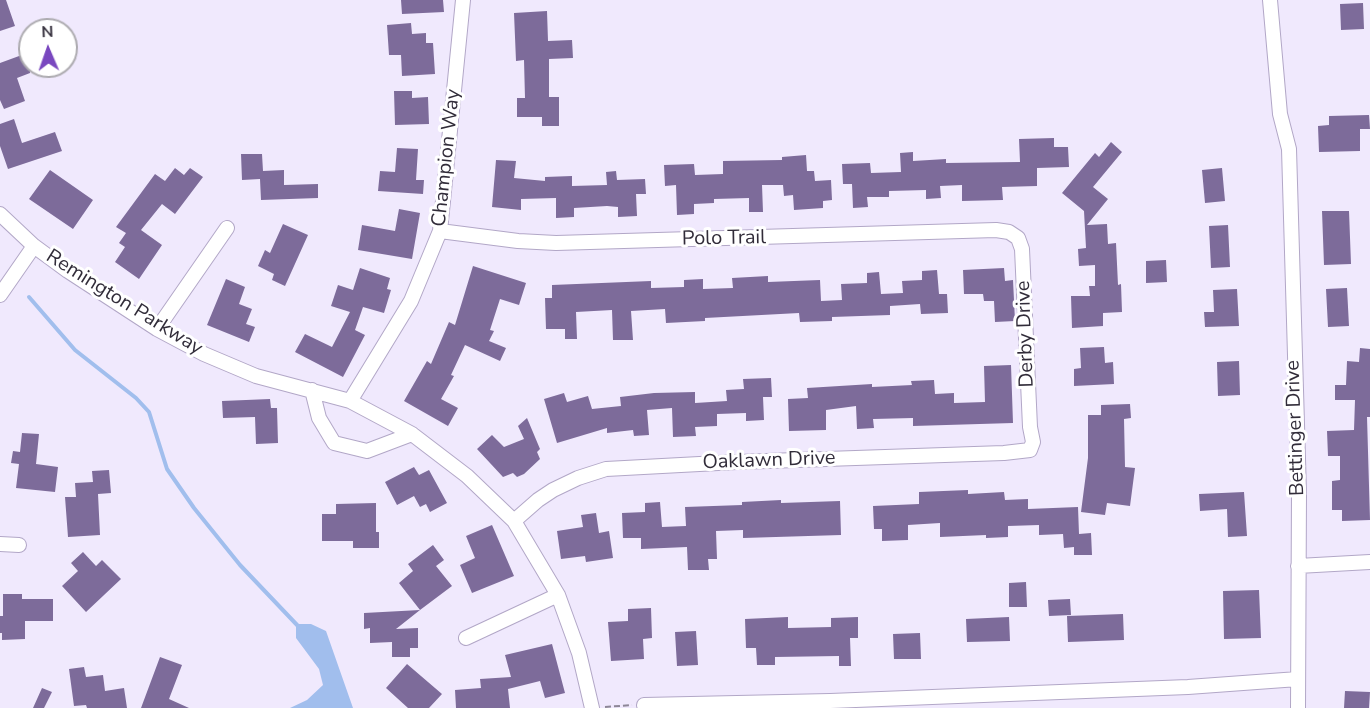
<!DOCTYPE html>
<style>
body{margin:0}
#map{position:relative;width:1370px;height:708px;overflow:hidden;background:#f0e9fd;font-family:"Nunito Sans",sans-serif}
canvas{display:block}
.north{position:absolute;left:18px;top:18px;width:60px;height:60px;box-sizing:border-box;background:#fff;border:2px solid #adabb0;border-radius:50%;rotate:358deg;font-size:16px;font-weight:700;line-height:24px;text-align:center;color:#312c39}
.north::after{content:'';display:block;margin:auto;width:21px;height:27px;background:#7947bf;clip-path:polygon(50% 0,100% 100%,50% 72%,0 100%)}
</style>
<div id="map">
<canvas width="1370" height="708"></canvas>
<div class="north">N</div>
</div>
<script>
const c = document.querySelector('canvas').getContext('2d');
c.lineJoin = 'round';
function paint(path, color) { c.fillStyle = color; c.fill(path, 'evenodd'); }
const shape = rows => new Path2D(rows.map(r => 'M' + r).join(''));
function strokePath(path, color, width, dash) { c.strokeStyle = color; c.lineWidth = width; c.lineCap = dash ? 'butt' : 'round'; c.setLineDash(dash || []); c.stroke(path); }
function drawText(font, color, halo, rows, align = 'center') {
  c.font = font + ' "Nunito Sans",sans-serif'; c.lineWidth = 6; c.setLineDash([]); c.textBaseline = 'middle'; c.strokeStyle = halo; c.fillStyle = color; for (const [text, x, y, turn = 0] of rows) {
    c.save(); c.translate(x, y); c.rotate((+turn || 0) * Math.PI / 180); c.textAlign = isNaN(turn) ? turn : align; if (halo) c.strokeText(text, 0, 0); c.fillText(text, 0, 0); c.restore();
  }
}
paint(shape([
 [296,624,311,624,326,631,353,708,290,708,307,700,323,685,319,669,296,638]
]), '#a1beed');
strokePath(shape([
 [29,297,75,350,136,398,149,412,167,469,194,508,240,565,298,626]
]), '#a1beed', 4);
paint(shape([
 [0,0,6,0,15,26,0,31],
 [401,0,443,0,444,12,402,14],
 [1363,3,1364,29,1341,30,1340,4],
 [547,11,548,41,572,40,573,58,549,59,549,97,559,97,559,126,542,126,542,117,517,117,517,98,525,98,524,60,516,61,514,13],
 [411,23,412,34,426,33,426,43,433,43,435,74,402,76,401,55,389,55,387,25],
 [30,52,30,73,17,78,25,101,4,109,0,100,0,63],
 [394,91,412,91,412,98,428,97,429,124,395,125],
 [1369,115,1370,129,1360,129,1360,151,1319,152,1318,126,1329,125,1329,116],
 [14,119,22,143,55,132,62,151,8,169,0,146,0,124],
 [1054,138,1054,147,1068,147,1069,167,1037,168,1037,186,1002,187,1003,200,962,201,962,185,940,186,941,198,926,199,926,190,889,191,889,197,867,197,868,207,853,208,852,184,843,184,842,164,870,163,871,173,901,172,900,153,913,152,913,161,946,159,946,163,1020,162,1019,139],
 [1111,142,1122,152,1093,187,1108,199,1087,225,1107,224,1108,244,1116,243,1118,285,1121,284,1122,312,1103,313,1103,326,1072,328,1071,296,1090,296,1089,286,1095,286,1095,265,1079,266,1078,249,1086,248,1084,211,1062,193,1095,153,1099,157],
 [397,148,418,149,416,180,424,180,423,194,378,191,380,171,395,172],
 [241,154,262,154,263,171,284,170,284,185,318,184,318,198,261,200,260,179,242,180],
 [806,155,807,171,814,171,815,181,831,180,832,200,823,201,823,208,794,210,793,195,784,196,783,185,762,185,763,212,749,212,749,198,714,199,714,203,694,204,694,214,677,215,676,185,665,186,664,165,694,164,695,175,723,174,723,161,782,160,782,157],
 [496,160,516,161,514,178,545,181,545,177,572,176,572,186,607,185,606,172,616,171,617,180,645,179,646,194,636,194,637,216,618,217,618,207,607,206,574,208,574,217,556,218,556,198,521,199,521,210,492,207],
 [175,168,184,175,190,168,203,177,175,214,162,204,141,230,162,245,139,279,115,262,125,247,119,243,126,233,116,227,155,174,165,181],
 [1222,168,1225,201,1205,203,1202,170],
 [50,170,93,200,73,229,29,199],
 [399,209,420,213,412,259,358,250,362,225,395,231],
 [1322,211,1349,211,1351,264,1324,265],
 [283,224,308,235,285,286,272,280,274,274,258,266,265,250,270,253],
 [1228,225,1230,267,1211,268,1209,226],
 [1166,260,1167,282,1146,283,1146,261],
 [473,266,526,283,519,305,500,299,490,330,494,331,489,341,506,348,500,361,465,345,451,375,454,376,441,399,458,408,448,426,404,401,427,361,431,364,449,322,455,325],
 [360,268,390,278,387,289,391,290,384,313,363,307,355,330,365,335,343,377,295,352,305,334,332,347,350,312,331,306,338,285,353,290],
 [1004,268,1005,281,1013,280,1015,321,995,322,994,301,984,301,983,294,964,294,963,270],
 [937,270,939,294,947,294,948,313,921,314,920,304,890,306,890,315,832,317,832,321,800,322,799,313,705,318,705,321,666,323,665,309,631,311,633,340,613,340,612,310,576,312,577,339,565,339,565,329,546,329,545,298,552,298,552,285,651,281,651,288,684,287,684,280,703,279,703,289,733,288,732,278,768,276,768,282,820,280,821,301,842,300,841,284,867,283,867,273,879,272,881,294,903,293,902,281,922,280,922,271],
 [226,279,245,287,239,304,252,309,246,324,255,327,249,342,207,325],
 [1347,288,1349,326,1328,327,1326,289],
 [1237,289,1239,326,1205,327,1204,312,1214,312,1213,290],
 [1104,347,1105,363,1113,362,1114,384,1074,386,1074,369,1081,368,1080,348],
 [1360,348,1370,349,1370,417,1367,417,1370,520,1342,521,1342,510,1332,510,1332,481,1340,480,1340,456,1328,456,1327,431,1354,430,1355,400,1335,400,1335,385,1346,385,1347,361,1359,362],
 [1239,361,1240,395,1218,396,1217,362],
 [1011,365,1013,423,913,426,913,418,873,419,874,428,857,429,856,406,826,410,826,430,789,431,788,399,808,398,807,388,872,384,872,387,912,385,911,381,934,380,935,394,954,393,954,403,985,402,984,366],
 [771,378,772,397,763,397,764,420,746,421,746,413,717,414,717,426,695,427,696,436,673,437,672,408,647,410,649,435,634,436,633,430,607,433,607,428,557,443,544,399,564,393,567,402,588,396,592,409,621,406,620,397,654,393,695,392,695,403,727,401,726,390,744,389,743,379],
 [270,399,271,408,277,408,278,443,256,444,255,417,223,418,222,401],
 [1130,404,1131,418,1124,419,1125,467,1135,468,1130,506,1107,503,1105,515,1081,512,1088,458,1088,415,1101,415,1101,405],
 [527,418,540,449,537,452,540,459,524,474,517,477,513,473,503,477,477,449,492,435,504,447,524,439,518,426],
 [22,433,39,434,36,464,58,467,55,492,16,488,19,464,11,463,13,451,20,452],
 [414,467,419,475,429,470,447,503,430,512,426,504,420,507,414,496,397,505,385,482],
 [109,470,111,493,98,494,100,535,68,537,65,497,76,497,75,483,93,482,92,471],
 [968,490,968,494,1004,492,1005,500,1028,499,1028,509,1078,507,1079,534,1091,533,1092,555,1074,555,1074,547,1064,548,1063,534,1039,535,1039,525,1008,526,1008,537,986,538,986,535,940,537,940,523,908,525,908,540,882,541,882,529,874,529,873,506,919,504,919,492],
 [1244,492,1247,536,1228,537,1227,509,1200,511,1199,494],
 [781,500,781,503,840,501,841,535,743,538,743,530,716,531,717,559,708,559,709,570,688,570,687,547,641,549,641,538,623,538,622,513,645,512,645,503,660,502,662,527,686,526,685,507,742,505,742,502],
 [376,503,376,532,379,532,379,548,353,548,353,541,322,541,322,514,336,514,336,504],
 [596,513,599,533,609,531,613,558,586,562,585,556,561,559,557,531,583,527,581,515],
 [492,525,514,576,472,593,460,565,475,558,466,536],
 [433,545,444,560,436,566,452,586,420,610,399,583,413,571,408,564],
 [83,552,96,566,102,560,121,579,86,612,62,586,78,571,71,563],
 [1026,582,1027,607,1009,607,1009,583],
 [1259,590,1261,638,1224,639,1223,591],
 [3,594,22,594,22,599,53,599,53,621,25,621,25,639,2,640,2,633,0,633,0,616,3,616],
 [1070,599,1071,615,1049,616,1048,600],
 [651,608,652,638,643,639,644,659,611,661,608,622,628,621,628,609],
 [420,610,396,629,418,628,418,648,410,648,410,657,392,657,392,642,370,643,370,628,364,629,364,613],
 [1123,614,1124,640,1068,642,1067,616],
 [788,617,788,628,831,627,831,618,858,617,858,638,850,638,851,666,839,666,839,656,775,657,775,665,757,665,756,648,746,648,745,619],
 [1009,617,1010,641,967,642,966,619],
 [696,631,698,665,677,666,675,632],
 [920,633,921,659,894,659,893,634],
 [552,644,565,693,545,698,540,681,508,689,510,708,456,708,455,690,481,688,480,679,511,677,505,655],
 [160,657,182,665,169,699,189,708,141,708],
 [407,664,442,694,429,708,408,708,386,688],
 [84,667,86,677,103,675,105,691,124,688,127,708,87,708,86,705,74,706,69,669],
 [42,688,52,692,44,708,33,708],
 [1345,691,1370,692,1369,708,1344,708]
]), '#7d6b9a');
const minor = shape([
 [1270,0,1280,114,1289,149,1299,493,1298,708],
 [0,214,34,246,68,271,157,329,204,354,256,376,350,401,412,434,467,476,514,521,558,595,579,653,592,708],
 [440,231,518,241,556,243,996,230,1009,232,1018,238,1022,249,1030,427,1033,442,1030,450,1004,453,737,462,606,469,578,478,553,490,538,500,514,521],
 [0,295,34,246],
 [157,329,227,228],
 [312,390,319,418,334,443,367,451,412,434],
 [350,401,411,301,440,231,463,0],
 [0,544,19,545],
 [1298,566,1370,562],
 [466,638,558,595],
 [644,705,830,701,1188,687,1298,679]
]);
strokePath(minor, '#b2a7c7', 16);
strokePath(shape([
 [605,707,632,705]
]), '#8d8797', 2, [6, 3]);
strokePath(minor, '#fff', 14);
drawText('20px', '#312c39', '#fff', [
 ["Champion Way",447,158,-84],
 ["Polo Trail",724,239,-1],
 ["Remington Parkway",124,303,32],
 ["Derby Drive",1026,334,-92],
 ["Bettinger Drive",1296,428,-92],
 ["Oaklawn Drive",769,461,-2]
]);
</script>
